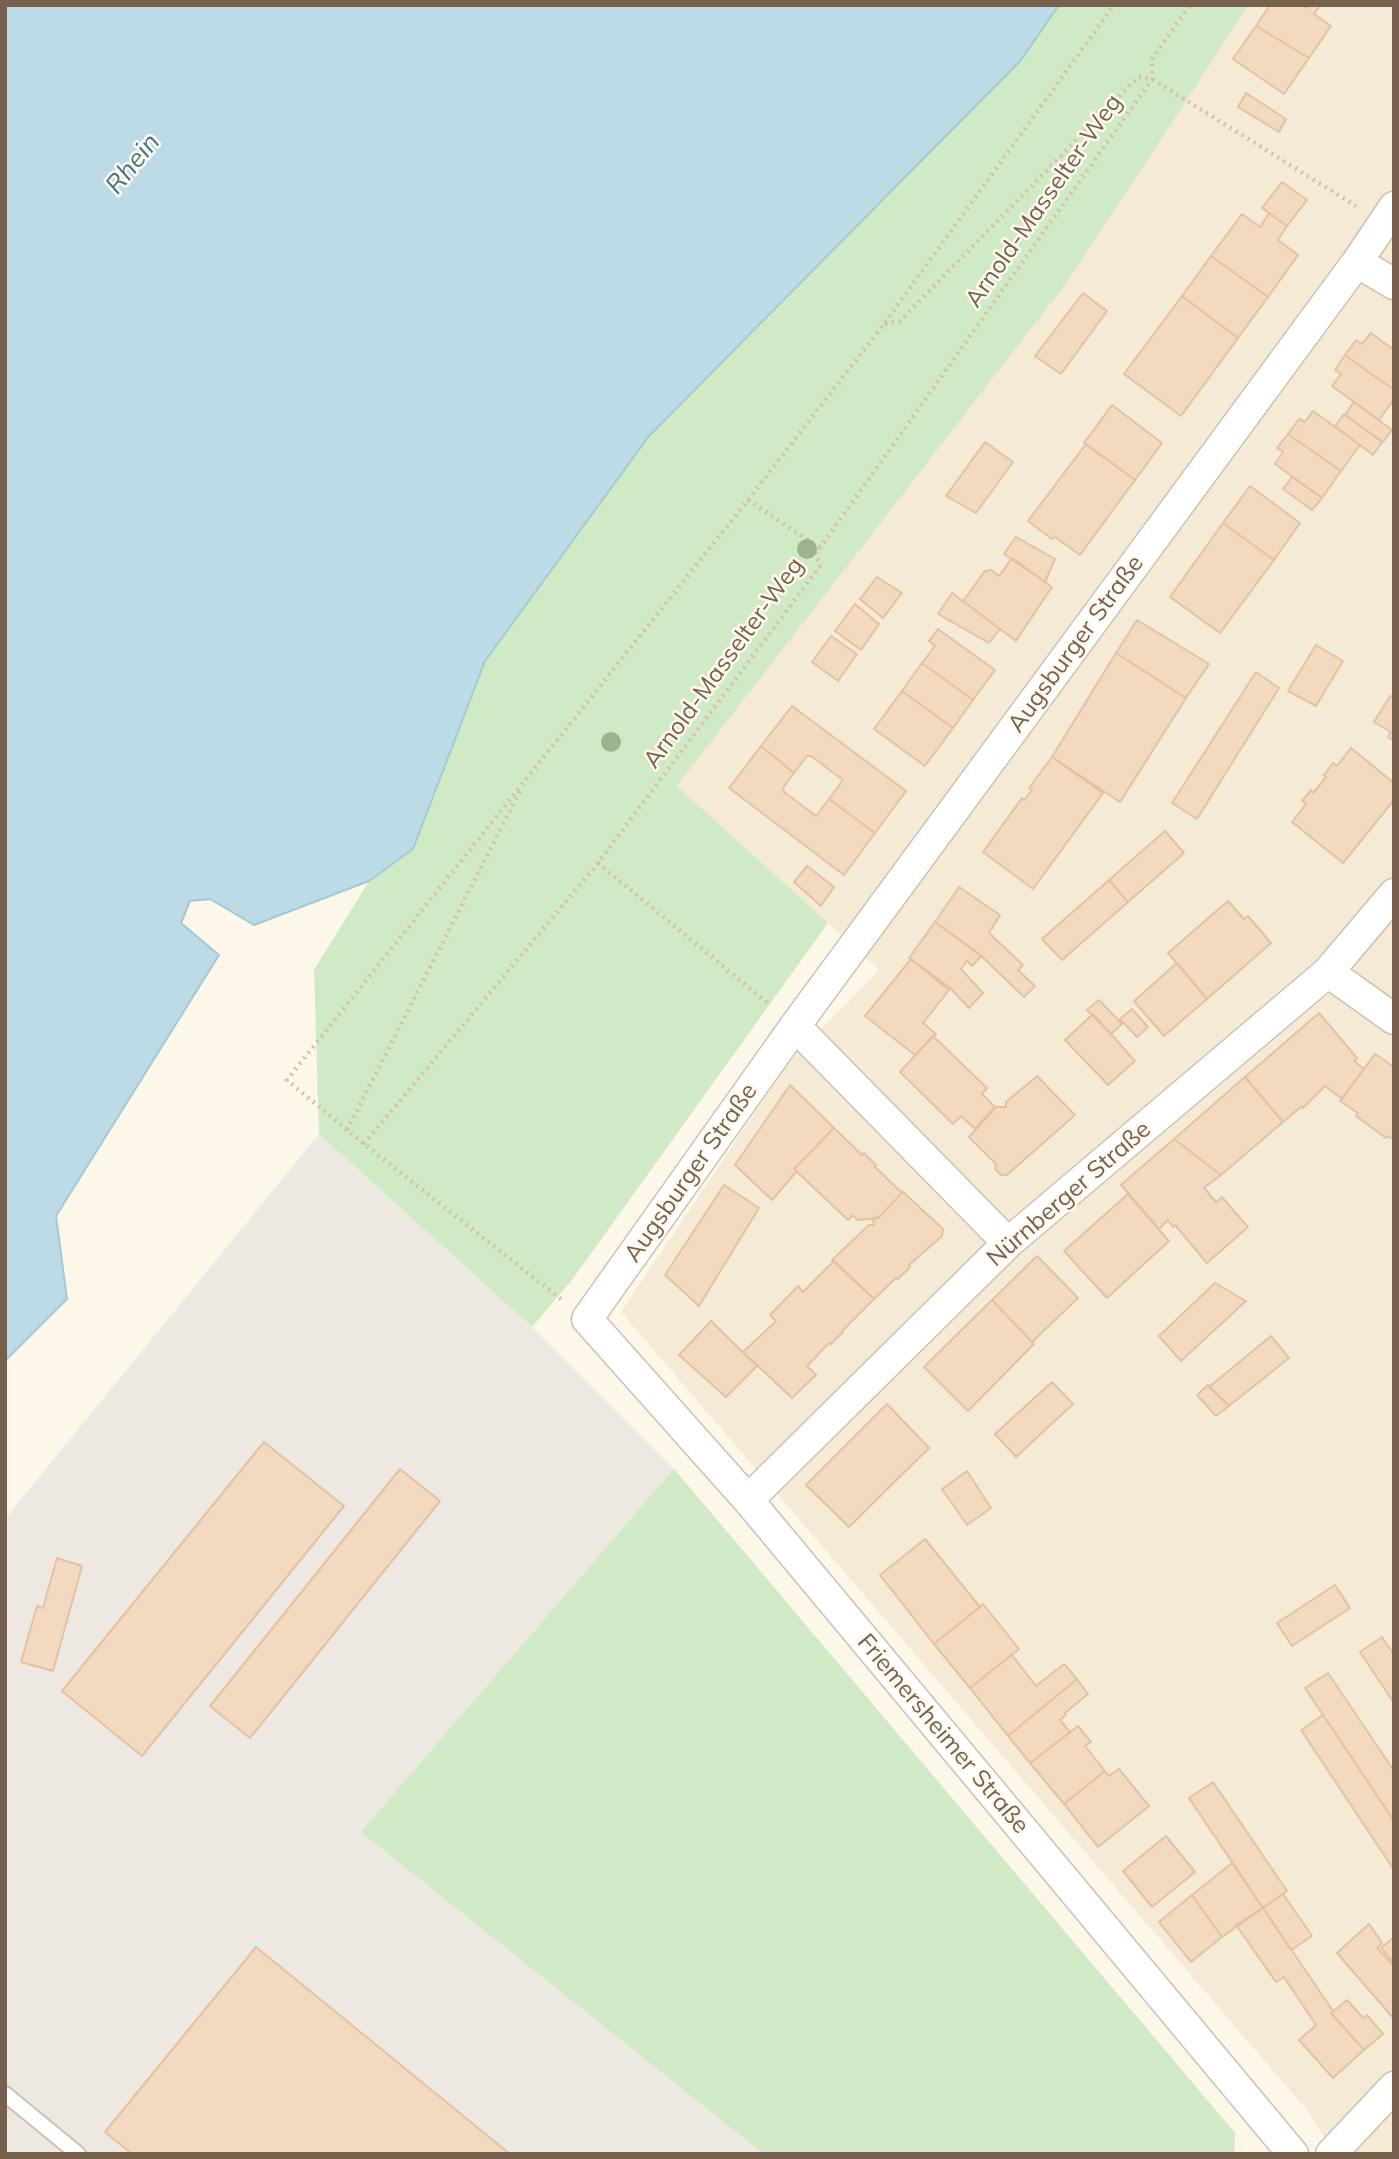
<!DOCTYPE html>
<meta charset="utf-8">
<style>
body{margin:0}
#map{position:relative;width:1399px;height:2159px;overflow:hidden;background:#fcf7e8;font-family:Mulish,sans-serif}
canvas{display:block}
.frame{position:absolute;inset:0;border:7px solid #77604c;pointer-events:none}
</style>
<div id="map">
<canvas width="1399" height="2159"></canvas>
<div class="frame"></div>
</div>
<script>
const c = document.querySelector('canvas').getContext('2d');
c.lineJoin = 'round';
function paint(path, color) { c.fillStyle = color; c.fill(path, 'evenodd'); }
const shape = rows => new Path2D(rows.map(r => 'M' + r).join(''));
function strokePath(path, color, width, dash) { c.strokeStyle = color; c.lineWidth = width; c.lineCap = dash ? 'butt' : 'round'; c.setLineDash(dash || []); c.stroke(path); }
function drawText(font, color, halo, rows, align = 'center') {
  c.font = font + ' Mulish,sans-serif'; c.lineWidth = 5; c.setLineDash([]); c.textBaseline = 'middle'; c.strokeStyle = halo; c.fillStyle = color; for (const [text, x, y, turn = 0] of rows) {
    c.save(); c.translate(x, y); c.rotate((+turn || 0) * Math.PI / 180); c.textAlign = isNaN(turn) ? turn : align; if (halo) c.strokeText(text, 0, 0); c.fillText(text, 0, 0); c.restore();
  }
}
paint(shape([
 [1249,5,1394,5,1394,2154,1334,2154,1311,2115,621,1312,789,1062,879,970,677,786,1069,280]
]), '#f4ead6');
paint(shape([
 [319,1134,532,1327,674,1469,1235,2133,1234,2154,5,2154,5,1519]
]), '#ede8e1');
paint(shape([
 [1059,5,1249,5,1069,280,677,786,828,923,572,1280,532,1327,319,1134,314,970,369,881,413,849,485,661,649,436,1021,60],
 [674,1469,1235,2133,1234,2154,764,2154,361,1832]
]), '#d1eac6');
const water = shape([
 [5,5,1059,5,1021,60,649,436,485,661,413,849,369,881,254,925,210,899,190,901,181,923,219,955,56,1216,67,1299,5,1361,5,5]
]);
paint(water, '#bcdbe6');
strokePath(water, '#a2c9d8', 2);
const building = shape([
 [1270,5,1301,5,1306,8,1308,5,1320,6,1314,14,1331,26,1309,58,1256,26,1270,5],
 [1256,26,1309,58,1284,94,1233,59,1256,26],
 [1246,93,1286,119,1279,132,1238,107,1246,93],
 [1282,182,1307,200,1287,226,1262,208,1282,182],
 [1269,213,1287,226,1278,240,1298,255,1268,297,1211,256,1242,214,1260,227,1269,213],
 [1211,256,1268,297,1238,338,1182,296,1211,256],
 [1083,293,1107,311,1061,374,1035,356,1083,293],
 [1182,296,1238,338,1181,416,1124,374,1182,296],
 [1371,333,1394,350,1394,390,1345,355,1356,340,1362,344,1371,333],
 [1345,355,1394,390,1394,399,1379,420,1332,386,1341,374,1335,370,1345,355],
 [1354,402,1392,430,1383,442,1345,415,1354,402],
 [1112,405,1162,443,1135,480,1084,443,1112,405],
 [1313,411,1360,445,1341,471,1288,434,1299,419,1305,422,1313,411],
 [1344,414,1382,442,1373,455,1335,426,1344,414],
 [1288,434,1341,471,1322,498,1275,464,1283,452,1277,448,1288,434],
 [985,442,1013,462,976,513,946,496,985,442],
 [1086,444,1135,480,1080,555,1055,537,1052,539,1028,521,1086,444],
 [1292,477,1322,498,1312,510,1283,489,1292,477],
 [1250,486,1300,523,1274,560,1223,523,1250,486],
 [1223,523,1274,560,1220,633,1170,597,1223,523],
 [1016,537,1055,559,1045,582,1004,554,1016,537],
 [1012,558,1052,587,1016,641,963,601,985,571,991,570,999,576,1012,558],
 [877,577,902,593,883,618,860,599,877,577],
 [952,593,1000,629,989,643,938,614,952,593],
 [855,604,879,624,861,650,835,631,855,604],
 [1137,620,1209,664,1186,698,1116,653,1137,620],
 [938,629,995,670,973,700,922,663,935,646,929,641,938,629],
 [831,636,857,654,838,681,812,662,831,636],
 [1316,645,1343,661,1316,706,1288,691,1316,645],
 [1116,653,1186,698,1120,802,1052,757,1116,653],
 [922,663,973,700,953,728,902,691,922,663],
 [1256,672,1279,688,1197,819,1172,803,1256,672],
 [902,691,953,728,925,766,874,729,902,691],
 [1390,696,1394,698,1394,741,1388,737,1391,732,1374,722,1390,696],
 [792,706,906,791,875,833,829,799,843,780,811,756,807,756,794,773,761,746,792,706],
 [761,746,794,773,783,788,784,792,816,816,829,799,875,833,844,875,729,788,761,746],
 [1351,748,1394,783,1394,800,1343,863,1292,822,1306,804,1302,801,1311,790,1313,793,1326,777,1324,775,1333,763,1337,766,1351,748],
 [1052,757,1103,793,1033,889,983,852,1022,798,1024,800,1032,790,1029,788,1052,757],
 [1165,831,1184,853,1128,902,1109,880,1165,831],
 [807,866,834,887,821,906,794,882,807,866],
 [1109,880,1128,902,1062,960,1042,939,1109,880],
 [959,887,1000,915,989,933,1023,965,1018,970,1035,986,1024,997,978,953,935,922,959,887],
 [1228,901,1244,919,1248,916,1271,943,1207,999,1168,953,1228,901],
 [935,922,981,956,972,966,967,961,961,969,983,993,969,1008,949,987,909,958,935,922],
 [911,959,949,990,923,1023,936,1034,915,1055,865,1016,911,959],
 [1177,963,1207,999,1164,1036,1134,1001,1177,963],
 [1099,1000,1122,1024,1111,1034,1087,1010,1099,1000],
 [1132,1009,1148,1027,1137,1037,1120,1019,1132,1009],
 [1319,1013,1357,1058,1354,1061,1364,1069,1342,1099,1325,1086,1303,1108,1302,1106,1283,1122,1245,1077,1319,1013],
 [1093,1014,1135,1061,1108,1085,1065,1040,1093,1014],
 [933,1036,987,1088,982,1094,995,1107,975,1129,961,1116,953,1124,900,1072,933,1036],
 [1375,1054,1394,1067,1394,1140,1388,1136,1386,1138,1356,1116,1358,1113,1340,1101,1375,1054],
 [1037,1076,1075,1115,1007,1175,1001,1175,995,1169,996,1164,969,1137,996,1107,1006,1107,1006,1102,1037,1076],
 [1245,1077,1283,1122,1221,1175,1174,1139,1245,1077],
 [790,1085,834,1128,794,1169,797,1171,772,1200,735,1165,790,1085],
 [834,1128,862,1155,864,1153,876,1165,875,1167,902,1193,878,1218,857,1220,853,1215,848,1220,794,1169,834,1128],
 [1174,1139,1221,1175,1204,1188,1216,1202,1222,1197,1248,1227,1207,1263,1175,1225,1173,1227,1168,1220,1159,1229,1121,1185,1174,1139],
 [724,1185,759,1208,699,1306,665,1275,724,1185],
 [903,1192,943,1229,942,1236,909,1265,910,1267,898,1279,896,1278,874,1299,832,1260,869,1225,874,1225,873,1218,878,1218,903,1192],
 [1128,1194,1169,1241,1107,1298,1064,1251,1128,1194],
 [1037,1256,1078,1298,1032,1342,992,1300,1037,1256],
 [834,1261,874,1299,842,1331,843,1332,831,1344,829,1343,807,1366,816,1375,792,1398,743,1352,776,1321,770,1315,798,1286,803,1292,834,1261],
 [1215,1283,1246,1301,1181,1361,1159,1336,1215,1283],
 [992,1300,1034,1344,968,1411,924,1367,992,1300],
 [711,1321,757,1366,726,1397,679,1355,711,1321],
 [1271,1336,1289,1358,1229,1406,1209,1387,1271,1336],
 [1052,1382,1073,1404,1016,1457,995,1434,1052,1382],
 [1208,1385,1229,1406,1216,1416,1197,1395,1208,1385],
 [887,1404,929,1448,849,1527,806,1485,887,1404],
 [264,1442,344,1506,142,1756,62,1691,264,1442],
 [400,1469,440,1501,250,1738,210,1706,400,1469],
 [967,1471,991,1508,967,1525,942,1489,967,1471],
 [925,1539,980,1607,934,1644,880,1575,925,1539],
 [57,1558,82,1566,53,1671,21,1662,37,1606,43,1608,57,1558],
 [1335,1585,1350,1608,1292,1646,1277,1623,1335,1585],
 [983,1604,1019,1649,970,1688,934,1644,983,1604],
 [1382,1637,1394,1655,1394,1703,1360,1652,1382,1637],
 [1012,1655,1036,1686,1064,1664,1077,1679,1008,1736,970,1688,1012,1655],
 [1328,1673,1394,1771,1394,1821,1305,1688,1328,1673],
 [1077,1679,1088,1694,1065,1713,1066,1715,1060,1720,1070,1732,1030,1763,1008,1736,1077,1679],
 [1323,1715,1394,1821,1394,1870,1301,1730,1323,1715],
 [1078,1726,1091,1742,1085,1746,1105,1771,1064,1804,1030,1763,1078,1726],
 [1119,1769,1149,1806,1098,1847,1064,1804,1105,1771,1109,1776,1119,1769],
 [1213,1782,1287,1891,1263,1908,1189,1798,1213,1782],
 [1166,1836,1195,1872,1152,1907,1123,1871,1166,1836],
 [1232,1863,1263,1908,1222,1937,1192,1895,1232,1863],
 [1283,1894,1312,1936,1291,1950,1263,1908,1283,1894],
 [1192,1895,1222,1937,1191,1962,1159,1922,1192,1895],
 [1263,1908,1333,2011,1331,2013,1364,2050,1333,2078,1299,2040,1316,2025,1284,1977,1276,1982,1236,1925,1263,1908],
 [1369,1924,1382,1943,1377,1948,1394,1966,1394,2019,1337,1953,1369,1924],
 [1394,1937,1394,1963,1381,1948,1394,1937],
 [256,1947,510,2154,132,2154,105,2132,256,1947],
 [1347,2000,1363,2018,1367,2015,1383,2034,1364,2050,1331,2013,1347,2000]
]);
paint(building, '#f2d9c0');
strokePath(building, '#e4c2a0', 2);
const lane = shape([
 [5,2094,78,2154]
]);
const street = shape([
 [1357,262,1394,284],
 [1328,972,1394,1019],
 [795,1026,1008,1243],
 [748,1500,1008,1243,1328,972,1394,894],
 [1293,2154,748,1500,587,1319,795,1026,1357,262,1394,207],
 [1331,2154,1394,2087]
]);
strokePath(lane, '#cec0ae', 18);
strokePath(street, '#cec0ae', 33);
strokePath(shape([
 [885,324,900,321,1138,77,1152,79,1356,206],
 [748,500,820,548],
 [598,863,770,1005],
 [347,1130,520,791],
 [364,1144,598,863,820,566,816,553,820,548,1152,79,1152,59,1190,5],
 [561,1299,364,1144,287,1080,748,500,884,324,1114,5]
]), '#d7bda2', 4.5, [2, 5]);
strokePath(lane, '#fff', 14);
strokePath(street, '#fff', 30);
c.fillStyle = '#9cb38d';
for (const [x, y] of [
 [807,549],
 [611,742]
]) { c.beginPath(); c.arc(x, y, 10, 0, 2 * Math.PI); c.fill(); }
drawText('24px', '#77604c', '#fffaef', [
 ["Arnold-Masselter-Weg",1044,201,-55],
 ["Augsburger Straße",1076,644,-54],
 ["Arnold-Masselter-Weg",724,663,-54],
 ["Augsburger Straße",691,1173,-55],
 ["Nürnberger Straße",1069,1194,-41],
 ["Friemersheimer Straße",943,1734,50]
]);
drawText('italic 26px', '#45768a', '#fffaef', [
 ["Rhein",133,164,-51]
]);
</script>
